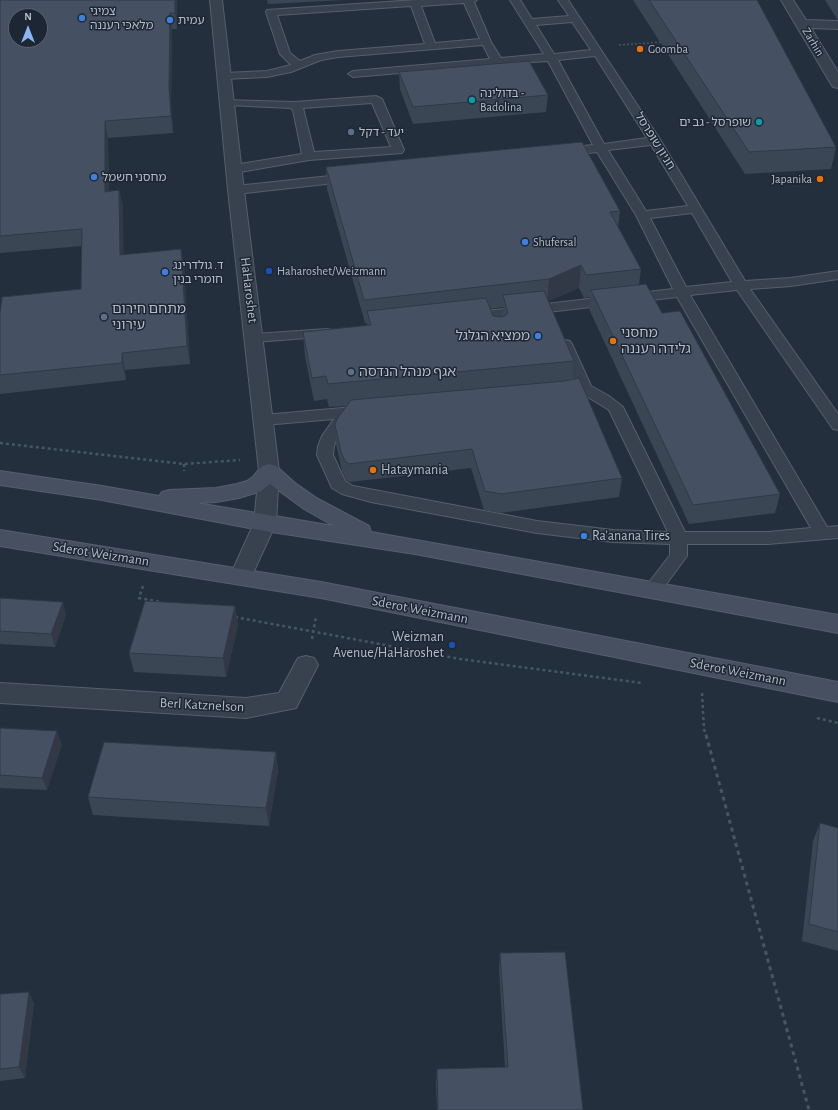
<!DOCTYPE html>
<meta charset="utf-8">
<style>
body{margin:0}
#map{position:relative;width:838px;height:1110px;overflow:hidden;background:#242f3e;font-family:"Alegreya Sans",sans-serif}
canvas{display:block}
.north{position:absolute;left:8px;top:8px;width:40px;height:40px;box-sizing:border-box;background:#1d2633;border:1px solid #59626f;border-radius:50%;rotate:0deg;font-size:11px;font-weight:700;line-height:16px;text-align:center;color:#b4bcc9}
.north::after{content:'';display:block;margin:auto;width:14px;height:18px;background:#8ab4f8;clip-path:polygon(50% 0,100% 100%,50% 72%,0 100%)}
</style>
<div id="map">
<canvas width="838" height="1110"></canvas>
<div class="north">N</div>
</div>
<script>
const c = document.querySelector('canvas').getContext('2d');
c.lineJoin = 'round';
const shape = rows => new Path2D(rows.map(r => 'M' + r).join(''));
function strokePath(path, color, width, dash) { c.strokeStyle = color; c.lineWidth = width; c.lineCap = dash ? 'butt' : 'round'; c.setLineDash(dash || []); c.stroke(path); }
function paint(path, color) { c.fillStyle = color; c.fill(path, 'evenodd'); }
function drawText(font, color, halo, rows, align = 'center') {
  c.font = font + ' "Alegreya Sans","Noto Sans Hebrew",sans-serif'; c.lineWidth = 3; c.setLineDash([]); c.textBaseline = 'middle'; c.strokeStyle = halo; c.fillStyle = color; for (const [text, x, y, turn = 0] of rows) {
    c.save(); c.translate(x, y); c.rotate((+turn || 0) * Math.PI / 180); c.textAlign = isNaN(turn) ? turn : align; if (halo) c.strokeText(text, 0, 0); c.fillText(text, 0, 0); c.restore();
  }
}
const service = shape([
 [416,0,477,0,474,2,491,42,501,58,544,54,510,0,520,0,532,19,569,16,558,0,568,0,661,141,745,281,791,278,838,271,838,279,791,286,750,289,838,414,838,430,833,429,737,290,690,295,827,527,838,526,838,538,768,544,687,544,687,556,684,560,659,594,653,595,647,594,644,589,670,555,670,544,613,542,537,533,371,502,342,494,332,488,317,455,318,446,322,436,334,419,264,425,259,423,256,420,259,417,264,415,354,407,359,409,362,412,359,415,351,417,337,437,334,446,333,455,345,481,353,486,537,521,613,530,668,532,609,410,583,394,561,398,556,396,554,393,556,390,576,386,558,344,560,341,565,340,570,341,572,344,591,386,609,396,623,407,685,532,768,532,811,528,677,297,470,321,465,320,463,317,465,314,470,313,673,289,636,215,597,152,564,156,560,155,558,152,560,149,564,148,593,145,548,61,502,64,498,66,494,65,353,77,348,74,353,71,490,59,483,45,338,57,321,60,291,72,267,77,224,79,219,76,224,73,267,71,291,65,280,54,266,12,267,10,416,0],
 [464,3,480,39,435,43,421,6,464,3],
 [411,6,425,44,338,51,315,55,300,61,290,53,277,15,411,6],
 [572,22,591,50,554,54,536,25,572,22],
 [595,56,647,138,604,144,558,60,595,56],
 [651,145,688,206,646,211,608,150,651,145],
 [692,213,732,282,686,287,650,218,692,213],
 [376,96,382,99,404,150,402,153,309,160,234,173,230,172,228,169,230,166,234,165,302,154,293,110,290,108,227,105,221,102,223,100,294,102,376,96],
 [372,103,391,147,314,152,303,108,372,103],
 [349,174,353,175,355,178,353,181,236,194,232,193,230,190,232,187,236,186,349,174],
 [327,329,332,330,334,333,332,336,255,342,250,341,248,338,250,335,255,334,327,329]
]);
const minor = shape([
 [210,0,222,0,244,190,279,471,276,523,249,582,241,584,233,582,230,576,254,523,259,471,228,190,210,0],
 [781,0,793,0,806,20,838,21,838,29,811,28,838,72,838,88,833,87,831,84,781,0],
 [306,656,314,658,318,665,296,708,246,718,0,703,0,683,246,698,279,693,298,658,306,656]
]);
const secondary = shape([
 [269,464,276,466,295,483,318,499,369,526,371,532,838,615,838,633,415,554,265,531,102,500,0,485,0,471,102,486,159,496,162,492,169,490,216,488,237,484,247,481,253,477,262,466,269,464],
 [270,484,304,509,334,526,197,503,216,502,239,498,261,491,270,484],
 [0,530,321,582,838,682,838,702,321,598,0,546,0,530]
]);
strokePath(service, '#565f6c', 2);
strokePath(minor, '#565f6c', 2);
strokePath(secondary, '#565f6c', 2);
strokePath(shape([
 [619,45,664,42]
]), '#44595c', 1.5, [2, 2]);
strokePath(shape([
 [0,443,184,464,240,460],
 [184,464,184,471],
 [143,586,139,598,161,602],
 [235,617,460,659,642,683],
 [312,639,316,616],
 [702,693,704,729,706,736],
 [817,718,838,723]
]), '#44595c', 2.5, [3, 3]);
strokePath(shape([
 [706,735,809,1110]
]), '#44595c', 3, [4, 4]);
paint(service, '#38414e');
paint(minor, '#38414e');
paint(secondary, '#465061');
paint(shape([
 [0,0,177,0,177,29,172,29,171,104,173,133,108,138,109,191,119,190,123,207,123,255,181,249,184,267,190,364,125,370,126,380,0,394,0,313,81,289,82,246,0,253],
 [267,0,344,0,268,4],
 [633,0,757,0,836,147,831,169,745,174],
 [825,0,838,0,838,20,837,19],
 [399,72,548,95,546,112,413,124,400,89],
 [326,167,620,211,618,228,641,269,639,285,662,313,780,494,775,513,689,524,589,309,590,297,584,298,579,288,548,301,574,361,572,379,622,478,619,497,500,513,484,510,471,468,350,482,346,480,342,471,336,444,335,425,346,406,329,407,327,399,314,401,305,356,303,332,367,326,367,323,365,323,327,189],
 [503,307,502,317,500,317,493,316,490,309],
 [0,598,66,615,55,647,0,644],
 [235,606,238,625,226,677,134,672,129,653],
 [0,728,62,744,47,790,0,788],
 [276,752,278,770,269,826,93,815,88,797],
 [820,823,838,828,838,951,802,941,813,841],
 [500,953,583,1110,437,1110,436,1084,437,1069,505,1067,499,969],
 [0,994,34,1003,25,1078,0,1081]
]), '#3b4654');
paint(shape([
 [175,0,177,0,177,29,175,13],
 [170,13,172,29,171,104,173,133,171,116,169,88],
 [105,121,108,138,109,208,105,192],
 [119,190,123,207,124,272,120,255],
 [181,249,184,267,190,364,187,346],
 [581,265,579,288,547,302,549,279],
 [122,353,125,370,126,380,122,363],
 [63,602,66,615,55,647,51,634],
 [235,606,238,625,226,677,223,658],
 [57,731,62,744,47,790,42,778],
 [276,752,278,770,269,826,266,808],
 [29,992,34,1003,25,1078,19,1067]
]), '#303945');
const building = shape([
 [0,0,175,0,175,13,170,13,169,88,171,116,105,121,105,192,119,190,120,255,181,249,187,346,122,353,122,363,0,375,0,313,2,297,81,289,82,229,0,236,0,0],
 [16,16,40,16,40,40,16,40,16,16],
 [649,0,757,0,836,147,749,152,649,0],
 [529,61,548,95,413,107,399,72,529,61],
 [582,142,620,211,610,212,641,269,586,275,581,265,549,279,364,300,326,167,582,142],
 [646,284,662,313,680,311,780,494,693,505,591,290,646,284],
 [544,291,574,361,328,384,326,376,312,378,303,332,371,325,367,311,486,298,493,316,500,317,505,316,508,313,503,295,544,291],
 [579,378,622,478,501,494,485,491,472,449,349,464,345,461,341,452,335,425,337,419,351,400,565,381,579,378],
 [0,598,63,602,51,634,0,631,0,598],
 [145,601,235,606,223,658,129,653,145,601],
 [0,728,57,731,42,778,0,775,0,728],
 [104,742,276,752,266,808,88,797,104,742],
 [820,823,838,828,838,932,809,924,820,823],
 [565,952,583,1110,438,1110,437,1069,508,1067,500,953,565,952],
 [29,992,19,1067,0,1069,0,994,29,992]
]);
paint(building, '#455162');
strokePath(building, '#303945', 1);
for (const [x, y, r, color] of [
 [82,18,4,"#3f7fe0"],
 [170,20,4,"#3f7fe0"],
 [640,49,4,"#e8710a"],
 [472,100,4,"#0f9aa8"],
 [759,122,4,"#0f9aa8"],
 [351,132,4,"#5c6f8a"],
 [94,177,4,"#3f7fe0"],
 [820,179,4,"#e8710a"],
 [525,242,4,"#3f7fe0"],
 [269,271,4,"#1a4fb4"],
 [165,272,4,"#3f7fe0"],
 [104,317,4,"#5c6f8a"],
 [538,336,4,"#3f7fe0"],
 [613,341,4,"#e8710a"],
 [351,372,4,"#5c6f8a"],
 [373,470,4,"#e8710a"],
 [584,536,4,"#3f7fe0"],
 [452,645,4,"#1a4fb4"]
]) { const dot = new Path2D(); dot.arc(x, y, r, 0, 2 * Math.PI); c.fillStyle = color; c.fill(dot); strokePath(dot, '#1d2633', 1.5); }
drawText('12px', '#b4bcc9', '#1d2633', [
 ["צמיגי",90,11],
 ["מלאכי רעננה",90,25],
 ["עמית",178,20],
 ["Goomba",648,49],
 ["בדולינה -",480,93],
 ["Badolina",480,107],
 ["שופרסל - גב ים",751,122,"right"],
 ["יעד - דקל",359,132],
 ["מחסני חשמל",102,177],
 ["Japanika",812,179,"right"],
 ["Shufersal",533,242],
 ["ד. גולדרינג",173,265],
 ["חומרי בנין",173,279],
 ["Haharoshet/Weizmann",277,271]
], 'left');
drawText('12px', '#b4bcc9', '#1d2633', [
 ["Zarhin",813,42,59],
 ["חניון שופרסל",655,141,58]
]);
drawText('14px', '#b4bcc9', '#1d2633', [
 ["HaHaroshet",249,290,83],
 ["Sderot Weizmann",101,554,9],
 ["Sderot Weizmann",420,610,11],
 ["Sderot Weizmann",738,672,11],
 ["Berl Katznelson",202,705,3]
]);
drawText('14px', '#b4bcc9', '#1d2633', [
 ["מתחם חירום",112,309],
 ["עירוני",112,325],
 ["מחסני",621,333],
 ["גלידה רעננה",621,349],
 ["ממציא הגלגל",530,336,"right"],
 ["אגף מנהל הנדסה",359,372],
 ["Hataymania",381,470],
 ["Ra'anana Tires",592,536],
 ["Weizman",444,637,"right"],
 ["Avenue/HaHaroshet",444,653,"right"]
], 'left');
</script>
